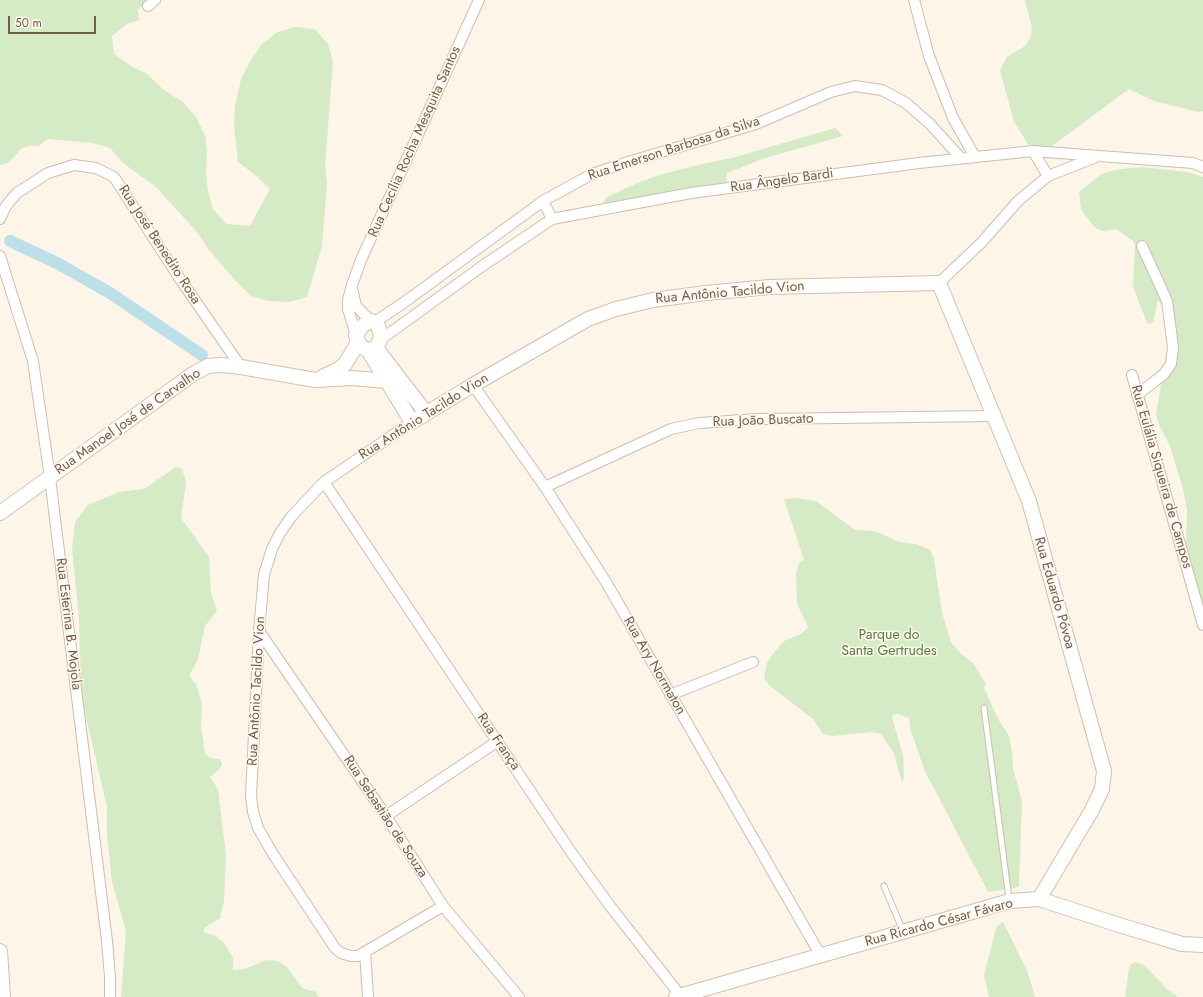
<!DOCTYPE html>
<meta charset="utf-8">
<style>
body{margin:0}
#map{position:relative;width:1203px;height:997px;overflow:hidden;background:#fdf5e8;font-family:Jost,sans-serif}
canvas{display:block}
.scale{position:absolute;left:8px;top:16px;width:88px;height:18px;box-sizing:border-box;border:2px solid #775c4b;border-top:0;padding-left:5px;font-size:12px;line-height:14px;white-space:nowrap;color:#775c4b;-webkit-text-stroke:3px #fff9ee;paint-order:stroke}
</style>
<div id="map">
<canvas width="1203" height="997"></canvas>
<div class="scale">50 m</div>
</div>
<script>
const c = document.querySelector('canvas').getContext('2d');
c.lineJoin = 'round';
function paint(path, color) { c.fillStyle = color; c.fill(path, 'evenodd'); }
const shape = rows => new Path2D(rows.map(r => 'M' + r).join(''));
function strokePath(path, color, width, dash) { c.strokeStyle = color; c.lineWidth = width; c.lineCap = dash ? 'butt' : 'round'; c.setLineDash(dash || []); c.stroke(path); }
function drawText(font, color, halo, rows, align = 'center') {
  c.font = font + ' Jost,sans-serif'; c.lineWidth = 3; c.setLineDash([]); c.textBaseline = 'middle'; c.strokeStyle = halo; c.fillStyle = color; for (const [text, x, y, turn = 0] of rows) {
    c.save(); c.translate(x, y); c.rotate((+turn || 0) * Math.PI / 180); c.textAlign = isNaN(turn) ? turn : align; if (halo) c.strokeText(text, 0, 0); c.fillText(text, 0, 0); c.restore();
  }
}
paint(shape([
 [0,0,152,0,138,9,139,20,127,24,112,36,114,54,131,66,147,74,164,90,183,102,196,117,205,135,207,152,206,173,208,191,213,209,226,224,250,226,270,189,254,174,238,162,234,127,235,106,241,79,250,62,261,45,276,33,294,27,315,29,328,44,333,62,325,166,327,183,322,246,307,297,289,302,268,301,251,296,235,280,209,250,197,232,156,187,123,163,110,148,93,143,48,139,38,146,28,146,22,148,8,163,0,165],
 [1026,0,1203,0,1203,111,1198,112,1154,101,1129,89,1052,146,1038,149,1028,144,1014,122,1000,70,1007,57,1025,46,1031,36,1032,27,1025,2],
 [835,128,843,136,765,158,727,173,726,186,600,207,607,197,635,184,659,175,702,164,732,158],
 [1141,167,1187,172,1203,177,1203,604,1195,582,1186,544,1187,510,1183,489,1170,446,1160,427,1156,414,1168,343,1163,307,1158,300,1153,322,1150,324,1147,323,1133,287,1135,245,1133,241,1116,229,1103,231,1095,228,1081,209,1079,192,1100,175,1114,170],
 [176,467,182,469,186,482,181,518,209,557,211,593,217,611,205,626,198,659,189,676,196,684,202,704,201,726,205,754,210,758,220,759,222,764,220,769,210,777,218,789,222,822,226,856,224,901,220,918,204,928,204,932,216,936,224,943,233,958,233,970,245,969,266,960,278,961,286,966,302,988,316,992,319,997,121,997,126,931,112,882,107,836,107,807,81,695,79,617,72,550,75,522,88,505,119,492,144,489],
 [796,498,816,501,855,530,875,531,899,542,916,544,930,550,934,559,942,613,951,642,960,653,973,663,986,684,984,688,998,719,1009,736,1012,752,1013,769,1022,801,1019,887,988,892,925,771,911,732,909,718,898,714,893,714,892,718,903,755,904,777,902,783,894,753,881,734,871,732,833,736,823,734,813,719,769,685,764,678,767,663,772,655,784,641,801,634,808,627,797,604,796,574,799,563,804,560,784,499],
 [1003,922,1028,973,1035,997,989,997,984,975,995,932,998,925],
 [1136,962,1144,965,1168,990,1178,997,1125,997,1129,969,1131,964]
]), '#d4ebc5');
strokePath(shape([
 [10,241,57,263,110,293,202,355]
]), '#bbe0e7', 12);
const lane = shape([
 [984,708,1009,899],
 [884,886,903,931]
]);
const street = shape([
 [914,0,929,56,953,118,975,157],
 [148,6,155,0],
 [1033,151,1048,176],
 [543,201,552,219,691,193,919,163,1033,151,1193,163,1203,167],
 [0,219,6,206,17,193,48,173,74,165,96,168,114,177,180,279,241,367],
 [0,256,33,361,50,478,107,941,110,977,110,997],
 [939,283,982,242,1018,201,1048,176,1096,157],
 [352,288,356,306,371,321],
 [375,322,406,301,543,201,592,174,628,162,756,124,831,92,855,86,882,90,906,103,930,124,961,158],
 [356,335,348,309,348,300,352,285,361,260,479,0],
 [380,340,481,267,552,219],
 [1132,375,1203,625],
 [473,385,545,487,606,582,821,956],
 [1137,395,1164,374,1171,364,1173,347,1167,301,1142,246],
 [412,422,324,482,291,517,280,533,272,549,264,575,259,631,251,796,253,812,258,828,273,854,335,948,341,953,351,956,358,956,443,906],
 [324,482,571,852,610,906,680,995],
 [545,487,671,429,699,423,758,419,994,416],
 [259,631,386,816,443,906,519,997],
 [670,695,753,662],
 [386,816,498,741],
 [365,952,368,997]
]);
const secondary = shape([
 [371,321,375,322,378,326,381,335,380,340,376,348,368,350,361,347,357,339,356,335,362,326,371,321],
 [376,348,426,413],
 [368,350,412,422,473,385,588,319,616,309,653,300,706,293,769,287,939,283,1029,501,1104,771,1102,789,1092,810,1039,899],
 [322,377,339,369,345,364,358,343],
 [0,513,193,374,208,366,221,365,241,367,315,380,353,378,386,381],
 [0,951,3,997],
 [676,997,1010,901,1039,899,1119,925,1182,944,1203,945]
]);
strokePath(lane, '#cfbdad', 7);
strokePath(street, '#cfbdad', 12);
strokePath(secondary, '#d4bfad', 16);
strokePath(lane, '#fff', 5);
strokePath(street, '#fff', 10);
strokePath(secondary, '#fff', 14);
drawText('14px', '#775c4b', '#fff9ee', [
 ["Rua Cecília Rocha Mesquita Santos",415,142,-66],
 ["Rua Emerson Barbosa da Silva",674,149,-18],
 ["Rua Ângelo Bardi",782,181,-8],
 ["Rua José Benedito Rosa",159,245,57],
 ["Rua Antônio Tacildo Vion",730,293,-5],
 ["Rua Antônio Tacildo Vion",424,417,-32],
 ["Rua João Buscato",763,421,-2],
 ["Rua Manoel José de Carvalho",128,422,-35],
 ["Rua Eulália Siqueira de Campos",1161,477,74],
 ["Rua Eduardo Póvoa",1054,593,74],
 ["Rua Esterina B. Mojola",68,624,83],
 ["Rua Ary Normaton",654,666,60],
 ["Rua Antônio Tacildo Vion",257,691,-87],
 ["Rua França",498,742,56],
 ["Rua Sebastião de Souza",385,817,57],
 ["Rua Ricardo César Fávaro",939,923,-15]
]);
drawText('14px', '#537d42', '#fff9ee', [
 ["Parque do",889,636],
 ["Santa Gertrudes",889,652]
]);
</script>
